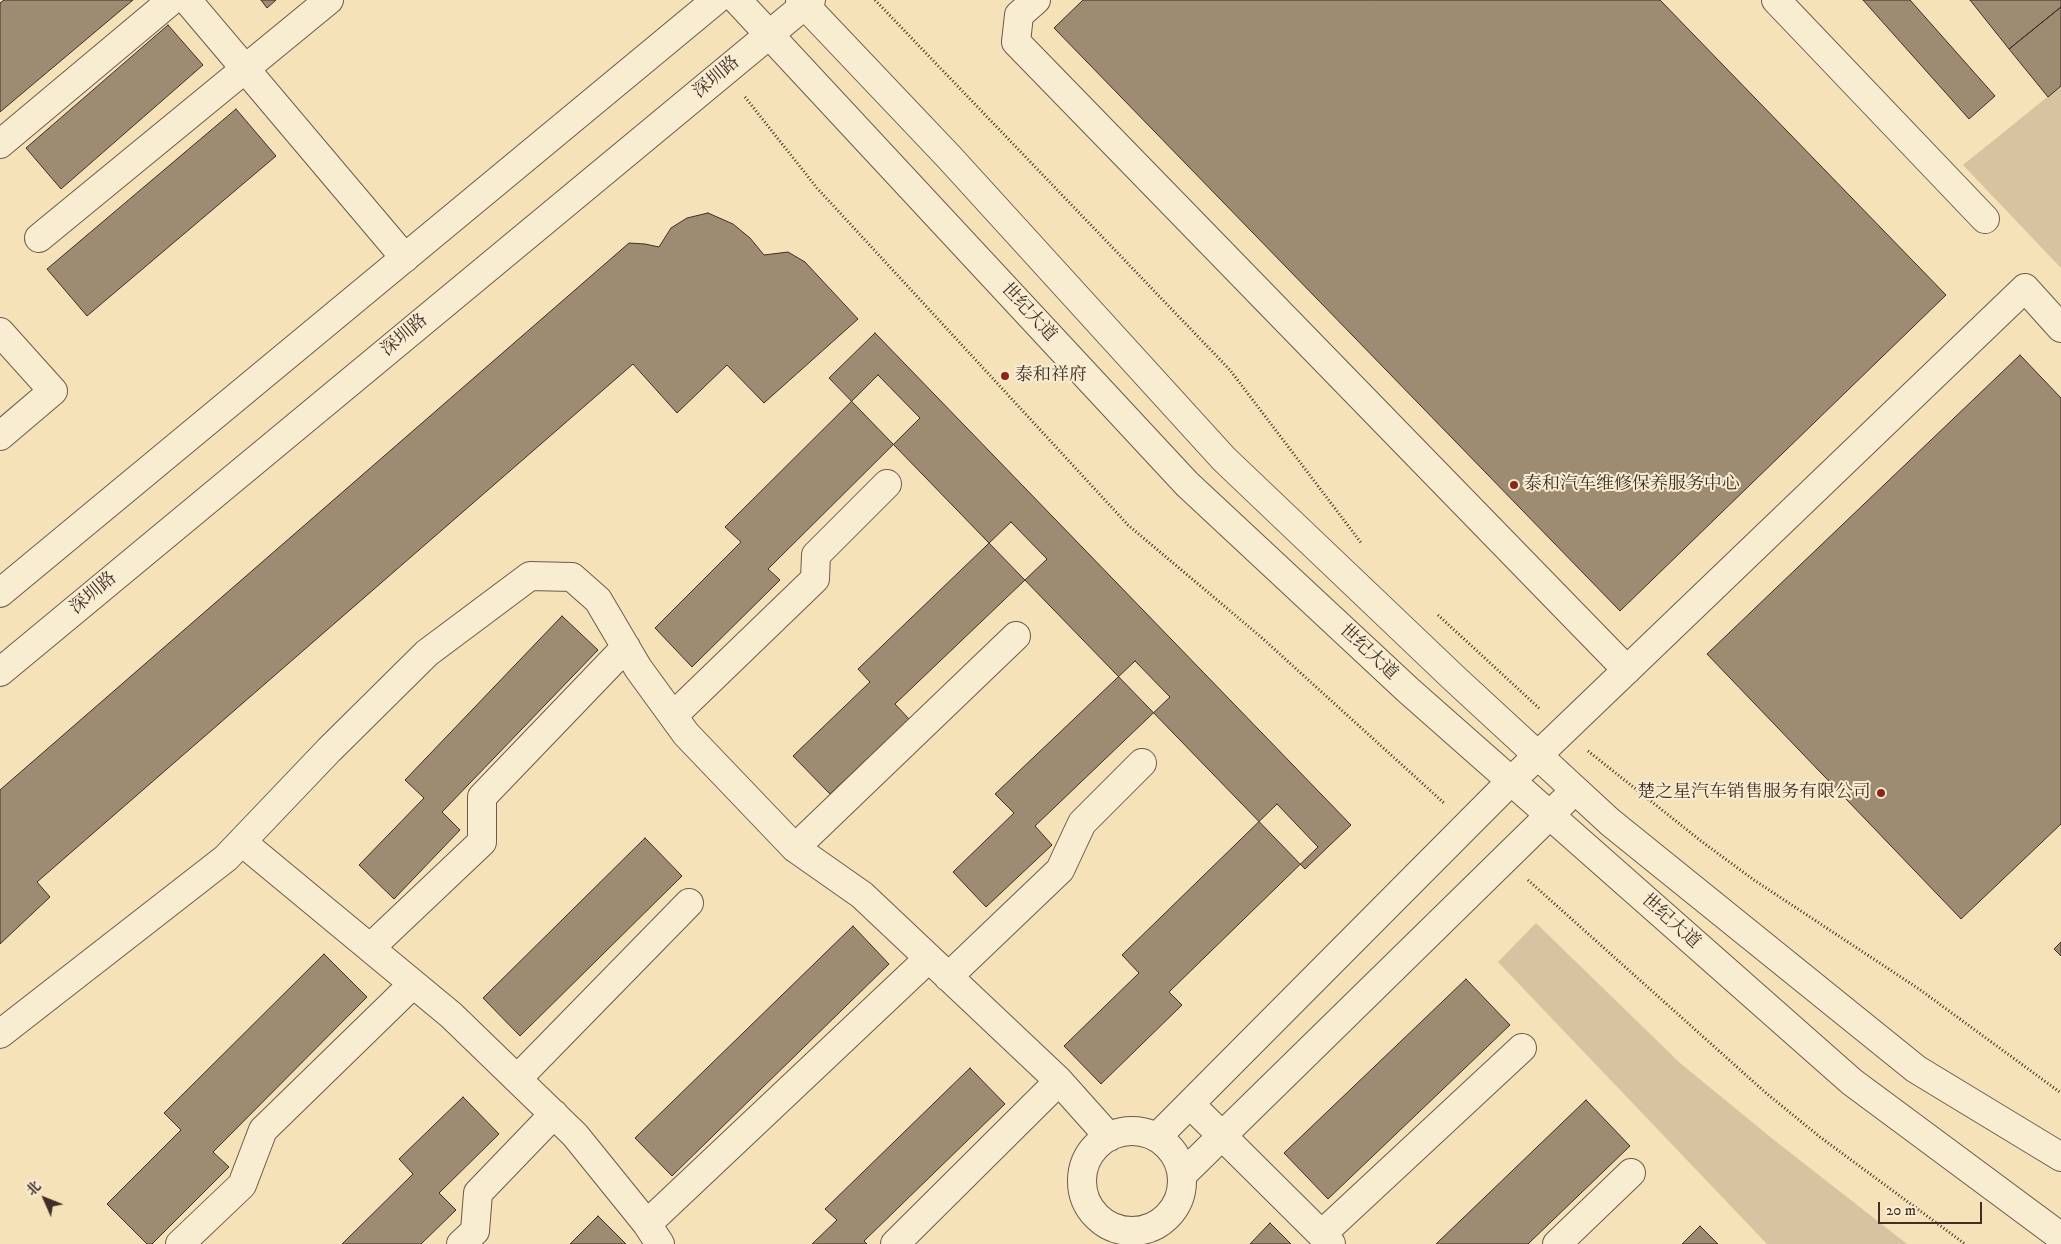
<!DOCTYPE html>
<meta charset="utf-8">
<style>
body{margin:0}
#map{position:relative;width:2061px;height:1244px;overflow:hidden;background:#f5e2b8;font-family:"IM FELL DW Pica","Noto Serif SC",serif}
canvas{display:block}
.north{position:absolute;left:20px;top:1174px;width:50px;height:50px;-webkit-text-stroke:4px #f8ecd1;paint-order:stroke;rotate:314deg;font-size:14px;font-weight:700;line-height:20px;text-align:center;color:#402e27}
.north::after{content:'';display:block;margin:auto;width:18px;height:22px;background:#402e27;clip-path:polygon(50% 0,100% 100%,50% 72%,0 100%)}
.scale{position:absolute;left:1878px;top:1202px;width:104px;height:22px;box-sizing:border-box;border:2px solid #402e27;border-top:0;padding-left:6px;font-size:15px;line-height:18px;white-space:nowrap;color:#402e27;-webkit-text-stroke:4px #f8ecd1;paint-order:stroke}
</style>
<div id="map">
<canvas width="2061" height="1244"></canvas>
<div class="north">北</div>
<div class="scale">20 m</div>
</div>
<script>
const c = document.querySelector('canvas').getContext('2d');
c.lineJoin = 'round';
function paint(path, color) { c.fillStyle = color; c.fill(path, 'evenodd'); }
const shape = rows => new Path2D(rows.map(r => 'M' + r).join(''));
function strokePath(path, color, width, dash) { c.strokeStyle = color; c.lineWidth = width; c.lineCap = dash ? 'butt' : 'round'; c.setLineDash(dash || []); c.stroke(path); }
function drawText(font, color, halo, rows, align = 'center') {
  c.font = font + ' "IM FELL DW Pica","Noto Serif SC",serif'; c.lineWidth = 4; c.setLineDash([]); c.textBaseline = 'middle'; c.strokeStyle = halo; c.fillStyle = color; for (const [text, x, y, turn = 0] of rows) {
    c.save(); c.translate(x, y); c.rotate((+turn || 0) * Math.PI / 180); c.textAlign = isNaN(turn) ? turn : align; if (halo) c.strokeText(text, 0, 0); c.fillText(text, 0, 0); c.restore();
  }
}
paint(shape([
 [2061,86,2061,268,1963,165],
 [1536,923,1680,1063,1774,1140,1907,1244,1767,1244,1498,962]
]), '#d6c39f');
const building = shape([
 [4,0,133,0,0,112,0,3,4,0],
 [261,0,276,0,267,8,261,0],
 [1083,0,1660,0,1946,295,1620,611,1054,28,1083,0],
 [1863,0,1910,0,1995,96,1969,119,1863,0],
 [1970,0,2061,0,2061,7,2009,49,1970,0],
 [2061,7,2061,86,2048,97,2009,49,2061,7],
 [168,25,203,65,61,189,26,148,168,25],
 [236,109,276,156,87,316,47,269,236,109],
 [708,213,733,224,750,238,764,255,788,252,805,262,858,319,764,403,727,365,677,413,633,364,37,882,50,897,0,944,0,790,629,243,645,244,659,247,671,228,687,218,708,213],
 [875,333,1351,825,1305,869,829,378,875,333],
 [2020,355,2061,398,2061,824,1961,919,1707,654,2020,355],
 [878,375,920,418,768,569,780,580,692,667,655,628,741,542,725,527,878,375],
 [1011,522,1047,559,895,704,909,719,830,794,793,756,870,682,858,669,1011,522],
 [562,616,598,650,442,812,460,830,394,899,359,865,424,798,405,780,562,616],
 [1135,661,1170,697,1035,826,1052,845,986,907,953,872,1014,813,995,794,1135,661],
 [1277,804,1318,847,1169,992,1182,1005,1101,1084,1064,1046,1139,973,1122,955,1277,804],
 [645,838,682,876,520,1036,483,998,645,838],
 [853,926,889,964,672,1176,635,1138,853,926],
 [2061,942,2061,956,2054,949,2061,942],
 [324,954,367,997,213,1152,229,1167,152,1244,147,1244,107,1204,181,1130,164,1113,324,954],
 [1466,979,1510,1025,1328,1199,1284,1153,1466,979],
 [970,1068,1005,1104,864,1241,867,1244,812,1244,837,1220,825,1209,970,1068],
 [463,1097,499,1134,439,1193,456,1210,421,1244,342,1244,413,1174,399,1159,463,1097],
 [1586,1100,1630,1146,1528,1244,1436,1244,1586,1100],
 [598,1216,626,1244,570,1244,598,1216],
 [1270,1223,1291,1244,1250,1244,1270,1223],
 [1700,1226,1718,1244,1682,1244,1700,1226]
]);
paint(building, '#9e8c72');
strokePath(building, '#402e27', 1);
const minor = shape([
 [187,0,405,258],
 [737,0,1187,484,1408,690,1852,1082,2061,1237],
 [800,0,949,157,1224,459,1455,679,1610,822,1916,1069,2061,1157],
 [1036,0,1019,15,1016,42,1627,670],
 [1776,0,1985,219],
 [0,144,172,0],
 [39,238,329,0],
 [0,332,53,391,0,436],
 [0,593,716,0],
 [0,672,811,0],
 [673,716,815,579,816,555,887,484],
 [242,842,451,1015,575,1135,647,1224,660,1244],
 [795,848,1016,636],
 [370,948,482,842,482,797,626,647],
 [948,977,1060,870,1082,823,1142,763],
 [0,1034,226,858,329,750,427,653,530,576,572,577,598,600,638,668,686,734,795,848,862,895,1059,1081,1109,1137],
 [517,1079,689,903],
 [1190,1104,1331,1244],
 '1082 1181a50 50 0 1 1 100 0a50 50 0 1 1-100 0Z',
 [1157,1137,1511,781,2025,288,2061,328],
 [1182,1175,1563,802],
 [647,1224,929,958],
 [1322,1234,1522,1048],
 [180,1244,242,1185,263,1130,413,984],
 [461,1244,475,1231,478,1193,554,1114],
 [895,1244,1059,1081],
 [1557,1244,1631,1173]
]);
strokePath(minor, '#6d5b4b', 30);
strokePath(shape([
 [875,0,1230,370,1362,544],
 [745,97,817,188,1128,525,1261,637,1444,803],
 [1438,615,1540,709],
 [1588,751,1701,841,1754,880,1919,989,2061,1093],
 [1528,880,1766,1093,1820,1137,1965,1244]
]), '#402e27', 3, [1, 2.5]);
strokePath(minor, '#f8ecd1', 28);
for (const [x, y, r, color] of [
 [1005,376,5,"#8f2418"],
 [1514,485,5,"#8f2418"],
 [1881,793,5,"#8f2418"]
]) { const dot = new Path2D(); dot.arc(x, y, r, 0, 2 * Math.PI); c.fillStyle = color; c.fill(dot); strokePath(dot, '#f8ecd1', 2); }
drawText('18px', '#402e27', '#f8ecd1', [
 ["深圳路",717,78,-40],
 ["世纪大道",1028,313,47],
 ["深圳路",405,336,-40],
 ["深圳路",94,594,-40],
 ["世纪大道",1368,653,43],
 ["世纪大道",1670,922,42]
]);
drawText('18px', '#402e27', '#f8ecd1', [
 ["泰和祥府",1015,376],
 ["泰和汽车维修保养服务中心",1524,485],
 ["楚之星汽车销售服务有限公司",1871,793,"right"]
], 'left');
</script>
